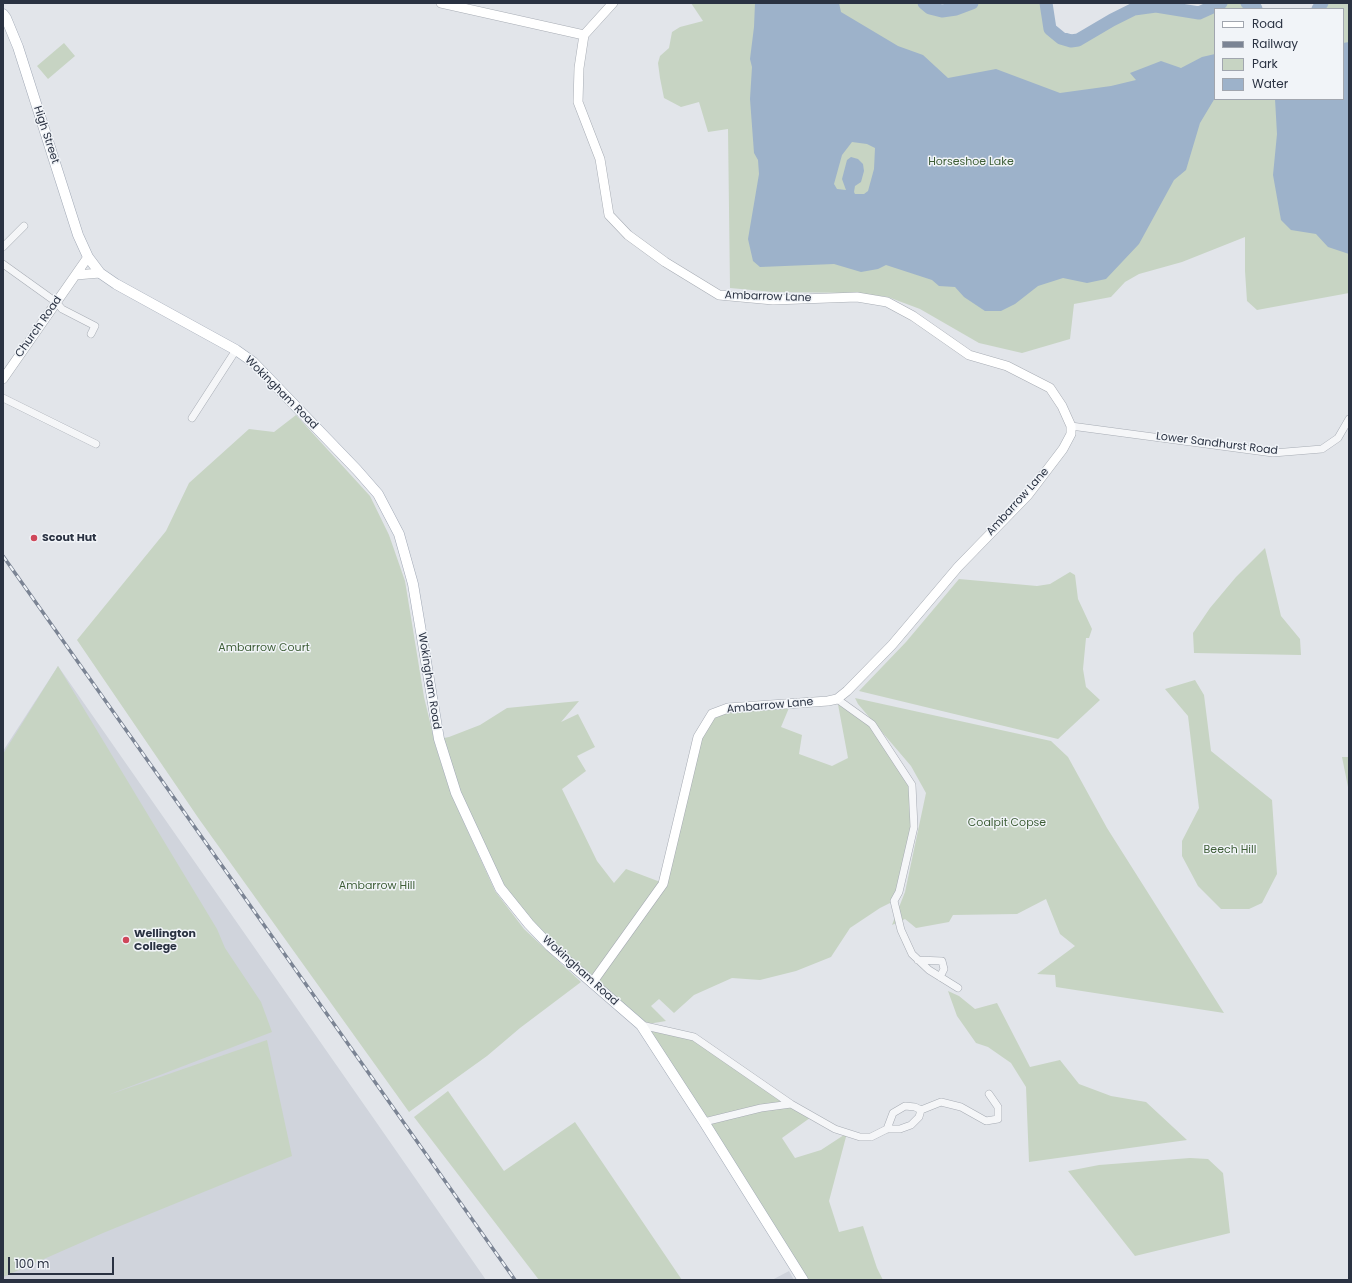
<!DOCTYPE html>
<style>
body{margin:0}
#map{position:relative;width:1352px;height:1283px;overflow:hidden;background:#e2e5ea;font-family:Poppins,sans-serif}
canvas{display:block}
.frame{position:absolute;inset:0;border:4px solid #2a3242;pointer-events:none}
.legend{position:absolute;left:1214px;top:8px;width:130px;height:92px;box-sizing:border-box;background:#f1f4f8;border:1px solid #a1a6af;margin:0;padding:5px 7px;list-style:none;font-size:12px;color:#2a3242}
.legend li{display:flex;align-items:center;gap:8px;height:20px}
.legend b{width:20px;border:1px solid #a1a6af}
.scale{position:absolute;left:8px;top:1257px;width:106px;height:18px;box-sizing:border-box;border:2px solid #2a3242;border-top:0;padding-left:5px;font-size:12px;line-height:14px;white-space:nowrap;color:#2a3242;-webkit-text-stroke:3px #f1f4f8;paint-order:stroke}
</style>
<div id="map">
<canvas width="1352" height="1283"></canvas>
<div class="frame"></div>
<ul class="legend">
<li><b style="height:5px;background:#fff"></b>Road</li>
<li><b style="height:5px;background:#7b8494"></b>Railway</li>
<li><b style="height:11px;background:#c7d4c3"></b>Park</li>
<li><b style="height:11px;background:#9db2ca"></b>Water</li>
</ul>
<div class="scale">100 m</div>
</div>
<script>
const c = document.querySelector('canvas').getContext('2d');
c.lineJoin = 'round';
function paint(path, color) { c.fillStyle = color; c.fill(path, 'evenodd'); }
const shape = rows => new Path2D(rows.map(r => 'M' + r).join(''));
function strokePath(path, color, width, dash) { c.strokeStyle = color; c.lineWidth = width; c.lineCap = dash ? 'butt' : 'round'; c.setLineDash(dash || []); c.stroke(path); }
function drawText(font, color, halo, rows, align = 'center') {
  c.font = font + ' Poppins,sans-serif'; c.lineWidth = 3; c.setLineDash([]); c.textBaseline = 'middle'; c.strokeStyle = halo; c.fillStyle = color; for (const [text, x, y, turn = 0] of rows) {
    c.save(); c.translate(x, y); c.rotate((+turn || 0) * Math.PI / 180); c.textAlign = isNaN(turn) ? turn : align; if (halo) c.strokeText(text, 0, 0); c.fillText(text, 0, 0); c.restore();
  }
}
paint(shape([
 [58,666,381,1129,486,1280,3,1280,3,751],
 [789,1271,794,1280,772,1280]
]), '#d0d4dc');
paint(shape([
 [691,3,926,3,931,7,941,9,956,8,968,3,1048,3,1051,28,1061,36,1072,38,1123,12,1144,5,1172,6,1198,11,1217,3,1253,3,1257,5,1258,9,1215,9,1215,99,1343,99,1343,9,1320,9,1325,3,1349,3,1349,293,1257,310,1247,301,1245,271,1245,237,1182,262,1139,274,1125,282,1111,297,1074,304,1070,339,1022,353,979,343,920,309,888,297,857,293,773,292,730,288,728,129,708,132,699,102,681,107,664,98,660,78,658,63,660,56,669,48,672,32,680,27,703,21],
 [64,43,75,56,48,79,37,66],
 [296,415,370,496,389,535,405,581,424,697,436,747,451,794,495,891,524,929,581,982,520,1028,487,1056,409,1112,199,819,77,640,166,531,189,483,249,429,274,432],
 [1265,548,1281,616,1300,639,1301,655,1194,653,1193,633,1210,608,1236,577],
 [1070,572,1075,575,1078,599,1092,629,1089,638,1086,638,1083,669,1086,687,1100,700,1058,739,859,691,906,642,959,579,1037,586,1050,584],
 [58,666,217,929,225,948,261,1002,272,1032,108,1095,267,1040,292,1156,103,1233,3,1277,3,754],
 [1195,680,1204,695,1211,751,1272,800,1277,874,1262,903,1249,909,1221,909,1198,886,1182,856,1182,841,1199,808,1188,716,1165,689],
 [855,698,1051,741,1068,757,1107,828,1224,1013,1056,987,1055,975,1037,974,1075,946,1060,934,1046,899,1017,914,953,915,949,922,916,928,905,919,892,925,905,892,926,793,911,766,858,704],
 [837,699,872,724,912,785,914,827,894,901,880,908,850,928,831,957,796,971,760,980,732,978,694,995,674,1013,659,999,651,1006,666,1021,642,1025,694,1037,814,1115,782,1138,795,1158,821,1150,847,1133,829,1201,839,1232,863,1226,877,1268,883,1280,803,1280,641,1025,592,983,500,888,439,739,449,737,480,725,507,708,579,701,561,722,578,714,595,747,577,756,586,771,562,789,597,861,614,883,626,869,663,883,698,737,712,714,791,703,781,727,802,735,799,754,832,766,848,758],
 [1342,757,1349,757,1349,792],
 [948,991,959,996,975,1009,997,1003,1030,1067,1060,1060,1079,1084,1111,1096,1146,1102,1187,1140,1029,1162,1026,1087,1011,1063,988,1047,976,1043,957,1016],
 [448,1091,504,1171,575,1122,682,1280,539,1280,414,1117],
 [1190,1158,1208,1159,1223,1173,1230,1233,1135,1256,1068,1171,1099,1165]
]), '#c7d4c3');
paint(shape([
 [755,3,839,3,841,12,898,46,923,55,948,78,996,69,1060,93,1111,86,1136,80,1130,73,1161,61,1181,68,1202,57,1215,54,1215,98,1200,123,1186,170,1174,180,1139,244,1106,279,1087,283,1063,278,1038,286,1015,304,1001,311,985,311,964,297,955,287,939,286,932,280,886,265,878,269,861,272,834,264,760,267,753,261,748,239,759,174,758,160,754,153,750,99,752,67,750,59,754,27],
 [852,142,867,144,875,148,874,169,868,191,864,194,855,194,854,192,855,186,861,182,864,171,863,164,858,159,851,157,847,160,842,179,846,190,837,189,834,184,842,155],
 [1349,42,1349,254,1328,247,1316,234,1291,230,1281,220,1273,175,1277,134,1275,99,1343,99,1343,43]
]), '#9db2ca');
strokePath(shape([
 [924,3,930,8,942,11,956,9,972,3],
 [1046,3,1050,29,1061,38,1071,41,1078,40,1112,20,1134,9,1156,6,1199,13,1221,3],
 [1247,3,1255,7,1256,9],
 [1318,9,1322,3]
]), '#9db2ca', 13);
const street = shape([
 [3,247,24,226],
 [3,264,56,302,62,309,95,326,91,334],
 [3,398,96,444],
 [192,418,236,350],
 [1071,426,1273,453,1322,449,1338,438,1349,419],
 [837,699,872,724,912,785,914,827,899,892,894,901,901,930,912,954,929,970,958,988],
 [918,960,942,961,944,969,940,977],
 [641,1025,694,1037,791,1104],
 [921,1110,941,1102,961,1107,986,1121,998,1119,998,1107,989,1094],
 [704,1122,761,1108,791,1104,835,1129,860,1137,871,1137,887,1129,900,1129,911,1125,919,1117,921,1110,915,1107,905,1106,893,1113,887,1129]
]);
const secondary = shape([
 [441,3,584,35],
 [584,35,579,68,578,102,600,159,609,215,628,235,665,262,719,295,773,300,857,297,887,302,913,316,969,355,1007,366,1050,388,1062,406,1071,426,1071,434,1063,449,1028,495,958,567,892,645,847,691,837,699,828,701,728,708,712,714,698,737,663,884,592,983],
 [584,35,613,3],
 [76,275,100,273],
 [3,379,88,257]
]);
const primary = shape([
 [3,14,6,18,18,47,78,235,88,257,100,273,116,284,236,350,253,362,357,470,378,494,399,534,413,584,439,739,456,793,500,888,529,924,550,946,641,1025,704,1122,803,1280]
]);
strokePath(street, '#a7acb4', 8);
strokePath(secondary, '#a7acb4', 10);
strokePath(primary, '#a1a9b6', 11);
strokePath(street, '#f5f6f8', 7);
strokePath(secondary, '#fff', 9);
strokePath(primary, '#fff', 10);
const rail = shape([
 [3,556,515,1280]
]);
strokePath(rail, '#7b8494', 3.5);
strokePath(rail, '#f1f4f8', 2, [6]);
for (const [x, y, r, color] of [
 [34,538,4,"#cf475a"],
 [126,940,4,"#cf475a"]
]) { const dot = new Path2D(); dot.arc(x, y, r, 0, 2 * Math.PI); c.fillStyle = color; c.fill(dot); strokePath(dot, '#f1f4f8', 1.5); }
drawText('11px', '#2a3242', '#f1f4f8', [
 ["High Street",46,135,72],
 ["Ambarrow Lane",768,297,2],
 ["Church Road",39,327,-55],
 ["Wokingham Road",281,393,45],
 ["Lower Sandhurst Road",1217,444,7],
 ["Ambarrow Lane",1018,502,-48],
 ["Wokingham Road",429,681,81],
 ["Ambarrow Lane",770,706,-5],
 ["Wokingham Road",580,971,42]
]);
drawText('11px', '#3e5e37', '#f1f4f8', [
 ["Horseshoe Lake",971,162],
 ["Ambarrow Court",264,648],
 ["Coalpit Copse",1007,823],
 ["Beech Hill",1230,850],
 ["Ambarrow Hill",377,886]
]);
drawText('bold 11px', '#2a3242', '#f1f4f8', [
 ["Scout Hut",42,538],
 ["Wellington",134,934],
 ["College",134,947]
], 'left');
</script>
